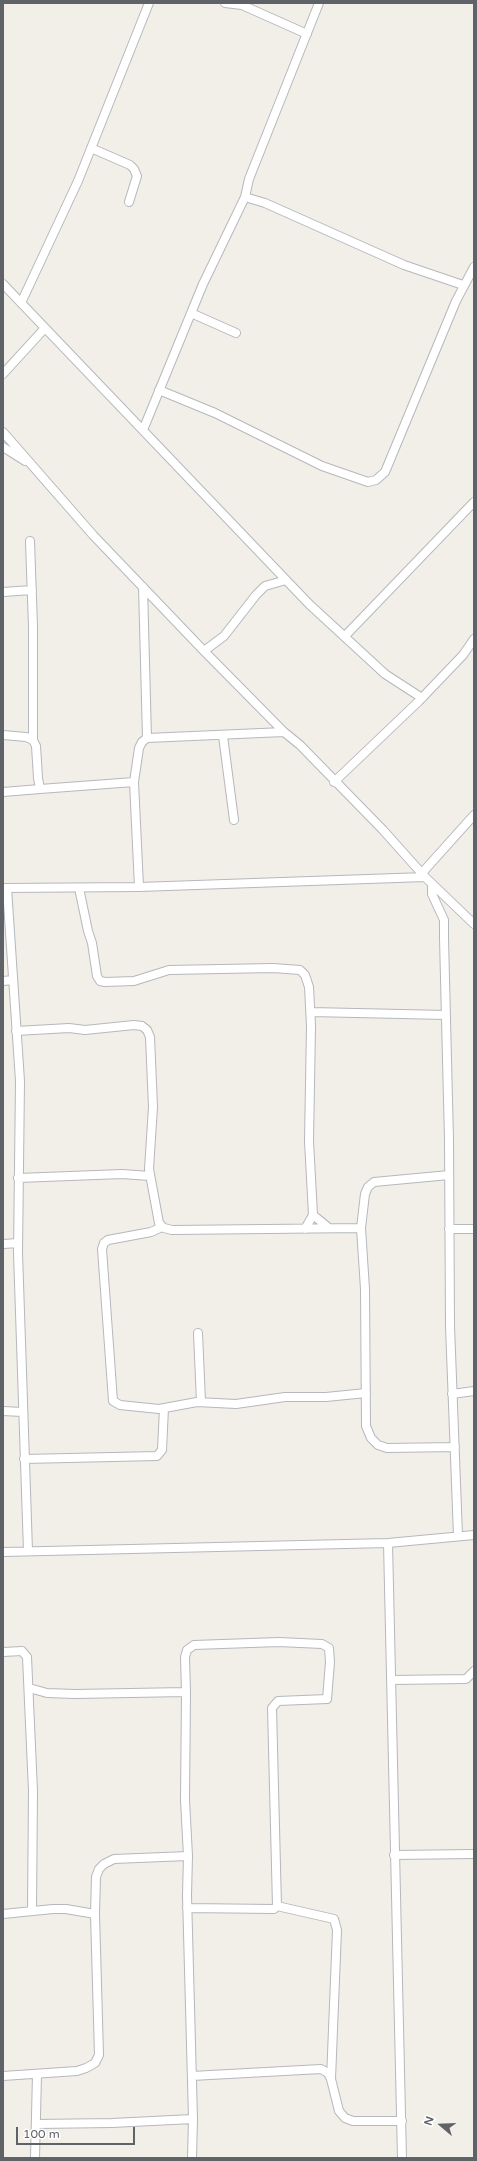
<!DOCTYPE html>
<style>
body{margin:0}
#map{position:relative;width:477px;height:2161px;overflow:hidden;background:#f1efe8;font-family:"Varela Round",sans-serif}
canvas{display:block}
.frame{position:absolute;inset:0;border:4px solid #5f6368;pointer-events:none}
.north{position:absolute;left:421px;top:2105px;width:40px;height:40px;-webkit-text-stroke:3px #fff;paint-order:stroke;rotate:289deg;font-size:11px;font-weight:700;line-height:16px;text-align:center;color:#5f6368}
.north::after{content:'';display:block;margin:auto;width:14px;height:18px;background:#5f6368;clip-path:polygon(50% 0,100% 100%,50% 72%,0 100%)}
.scale{position:absolute;left:16px;top:2127px;width:119px;height:18px;box-sizing:border-box;border:2px solid #5f6368;border-top:0;padding-left:5px;font-size:12px;line-height:14px;white-space:nowrap;color:#5f6368;-webkit-text-stroke:3px #fff;paint-order:stroke}
</style>
<div id="map">
<canvas width="477" height="2161"></canvas>
<div class="frame"></div>
<div class="north">N</div>
<div class="scale">100 m</div>
</div>
<script>
const c = document.querySelector('canvas').getContext('2d');
c.lineJoin = 'round';
const shape = rows => new Path2D(rows.map(r => 'M' + r).join(''));
function strokePath(path, color, width, dash) { c.strokeStyle = color; c.lineWidth = width; c.lineCap = dash ? 'butt' : 'round'; c.setLineDash(dash || []); c.stroke(path); }
const street = shape([
 [225,3,242,5,307,34],
 [91,148,130,165,134,169,137,176,129,202],
 [245,197,265,203,404,265,463,285],
 [3,284,309,604,385,674,422,698],
 [21,303,78,181,149,3],
 [191,313,236,333],
 [3,374,45,328],
 [159,390,215,413,322,466,368,482,376,480,385,472,456,301,474,267],
 [143,430,203,284,245,197,249,179,319,3],
 [3,432,93,535,204,651,284,732,300,745,383,830,425,877,474,924],
 [3,447,25,461],
 [30,541,33,627,33,740],
 [143,587,147,738],
 [3,592,32,590],
 [345,636,474,502],
 [204,651,224,636,256,595,265,586,286,580],
 [3,735,26,737,33,740,36,746,38,778,40,789,134,782],
 [223,736,234,820],
 [334,782,419,701,463,655,474,639],
 [3,792,40,789],
 [422,873,474,815],
 [432,884,432,894,444,920,444,938,449,1140,450,1326,458,1536],
 [139,887,134,782,139,748,142,742,147,738,284,732],
 [3,888,139,887,425,877],
 [7,888,20,1081,18,1253,28,1551],
 [79,888,88,931,92,943,97,976,100,981,105,982,134,981,169,970,273,968,300,970,305,975,309,987,311,1026,309,1141,313,1215,305,1229],
 [3,981,13,980],
 [311,1012,446,1015],
 [16,1031,69,1028,85,1030,134,1025,142,1026,147,1030,150,1037,153,1107,149,1169,159,1223,164,1228,172,1230,361,1228],
 [449,1175,374,1182,368,1187,365,1194,361,1228,365,1289,366,1426,371,1438,378,1445,387,1448,455,1447],
 [18,1178,122,1174,150,1176],
 [313,1215,329,1228],
 [162,1227,151,1232,108,1240,104,1243,102,1249,113,1401,120,1405,159,1409,197,1402,236,1404,285,1397,326,1397,366,1393],
 [449,1229,474,1229],
 [3,1244,18,1243],
 [198,1333,201,1402],
 [452,1394,474,1391],
 [3,1411,22,1412],
 [24,1459,157,1456,162,1450,164,1408],
 [388,1543,402,2158],
 [3,1552,388,1543,474,1535],
 [3,1652,22,1651,27,1657,33,1791,32,1910],
 [392,1680,466,1679,474,1671],
 [29,1688,47,1693,75,1694,186,1692,185,1657,187,1650,194,1645,279,1642,322,1644,329,1648,330,1662,327,1699,278,1701,272,1708,277,1906,274,1909,187,1908],
 [186,1692,185,1800,188,1856,187,1895,193,2119,192,2158],
 [394,1855,474,1854],
 [277,1906,334,1919,337,1930,331,2079],
 [3,1914,53,1909,66,1909,95,1914],
 [3,2076,77,2071,86,2068,95,2063,99,2055,95,1914,96,1877,99,1869,104,1864,114,1859,188,1856],
 [192,2076,321,2069,328,2073,331,2079,339,2111,345,2118,353,2121,402,2121],
 [36,2124,112,2123,193,2119],
 [35,2158,37,2074]
]);
strokePath(street, '#b5b8bc', 10);
strokePath(street, '#fff', 8);
</script>
